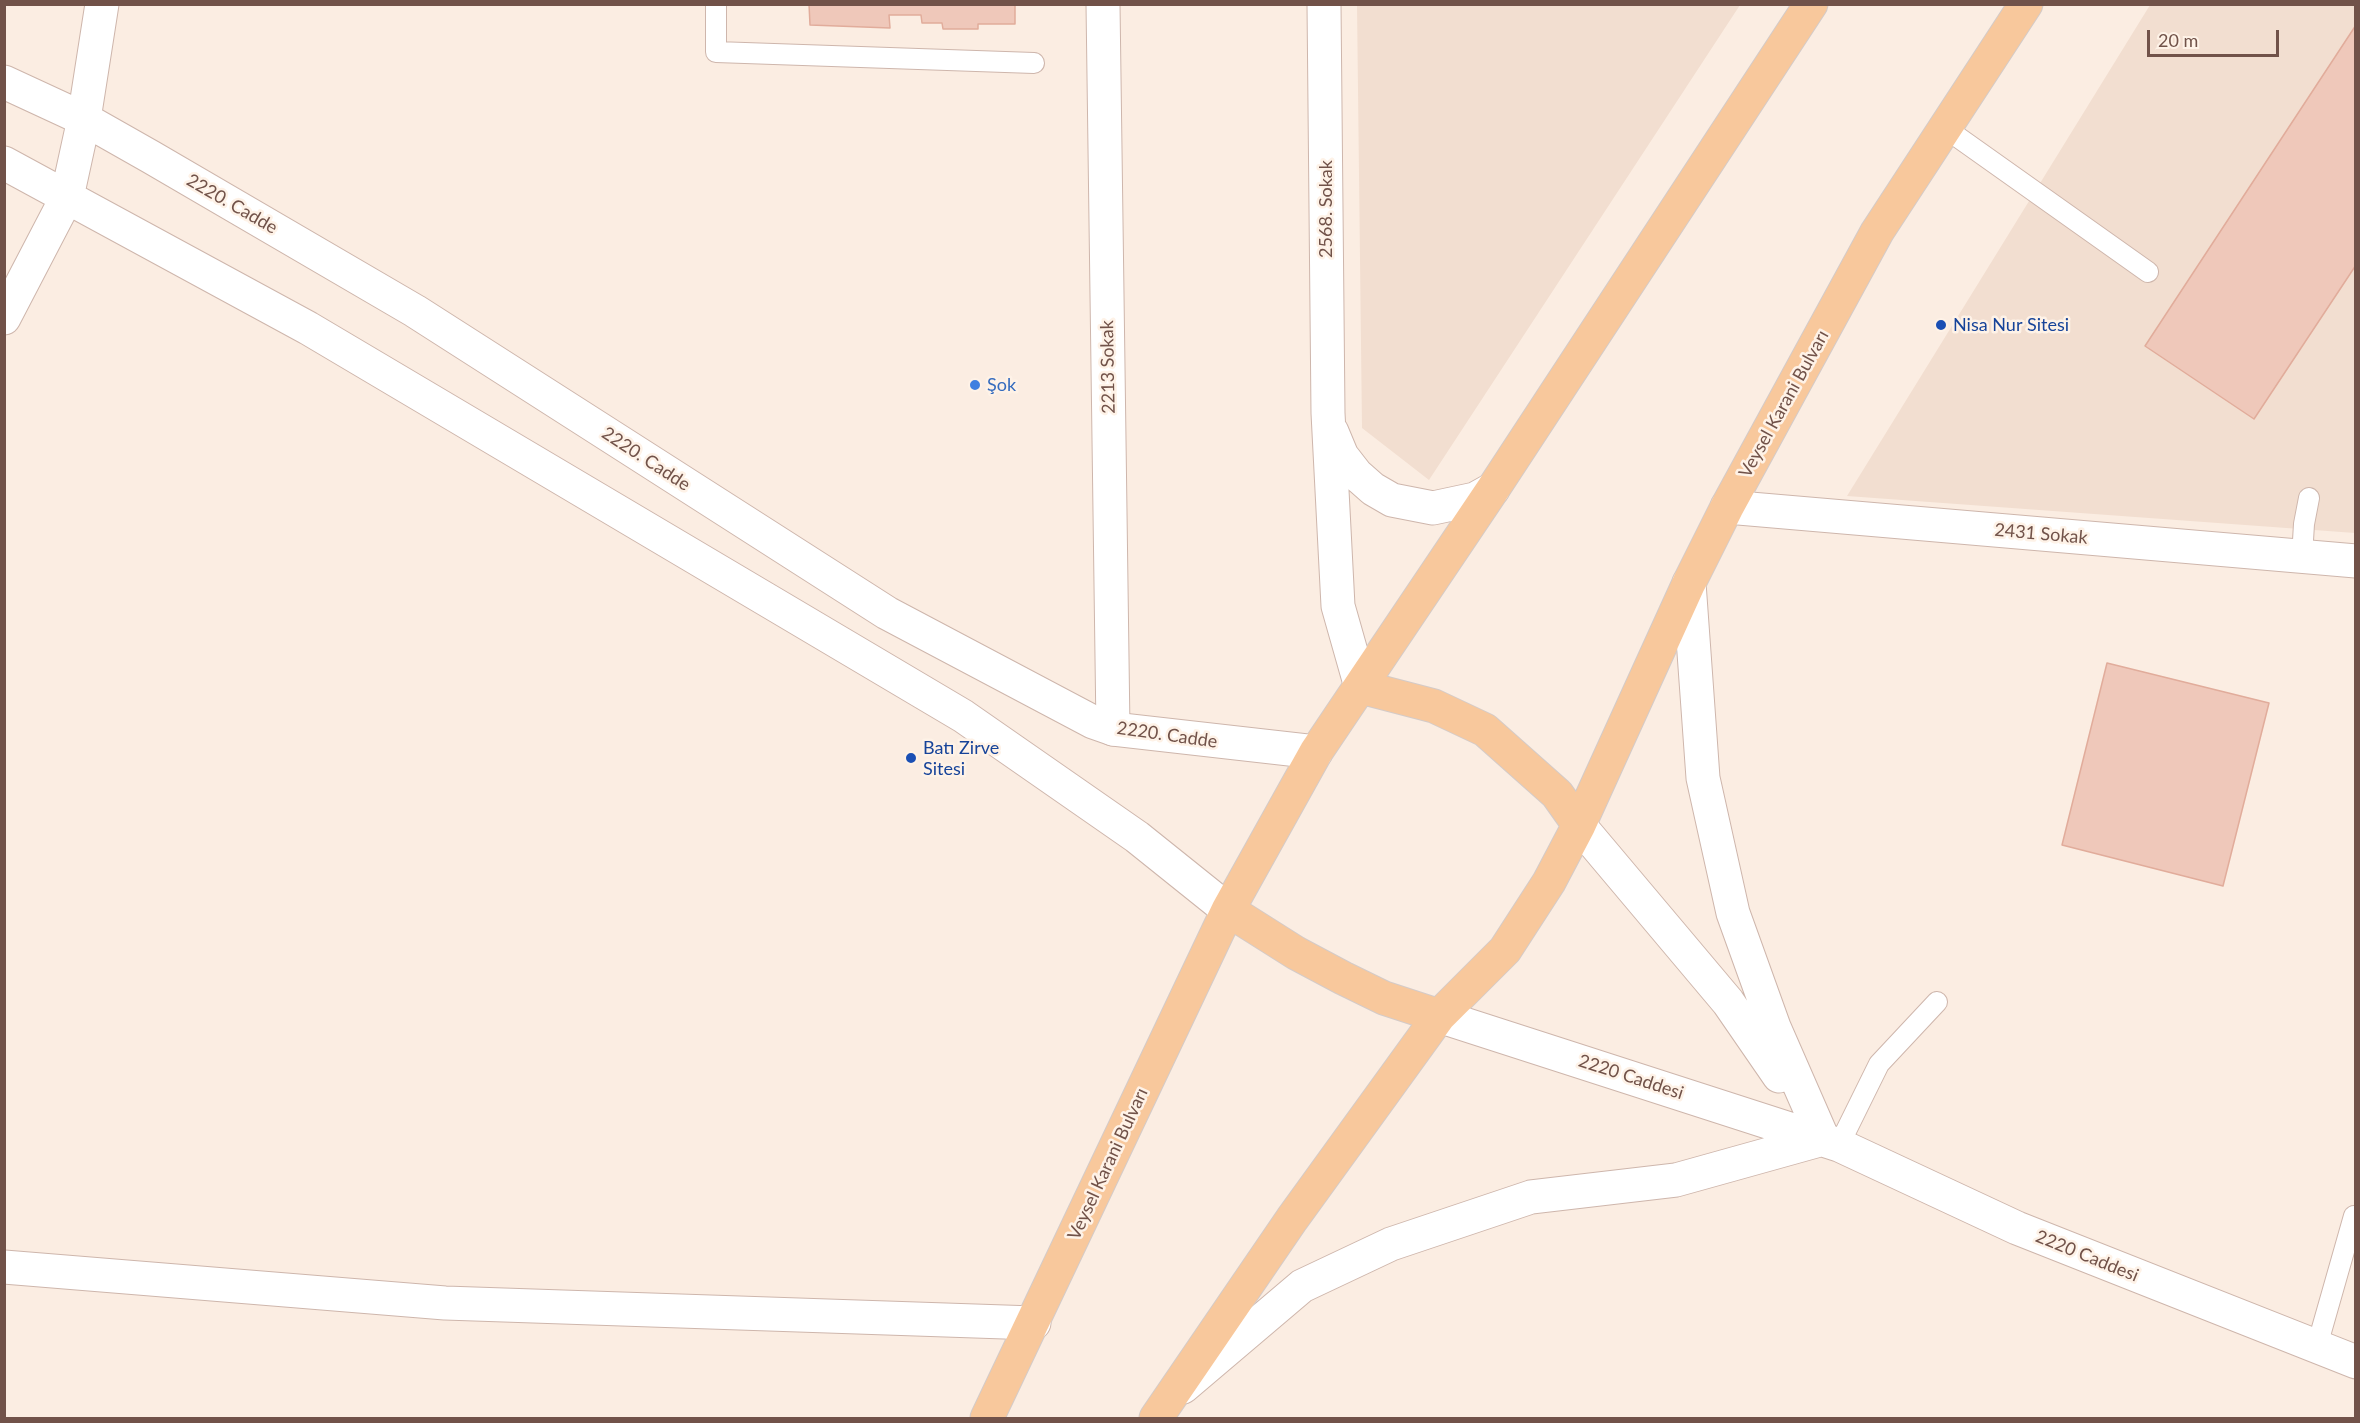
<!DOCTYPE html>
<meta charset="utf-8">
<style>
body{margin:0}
#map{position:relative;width:2360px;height:1423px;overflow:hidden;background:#fbede2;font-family:Lato,sans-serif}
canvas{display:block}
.frame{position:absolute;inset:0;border:6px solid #715249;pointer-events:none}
.scale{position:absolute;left:2147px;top:30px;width:132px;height:27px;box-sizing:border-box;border:3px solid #715249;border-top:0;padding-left:8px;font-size:18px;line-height:21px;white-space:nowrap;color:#715249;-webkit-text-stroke:4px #fef2e7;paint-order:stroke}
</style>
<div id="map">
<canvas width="2360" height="1423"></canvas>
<div class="frame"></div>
<div class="scale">20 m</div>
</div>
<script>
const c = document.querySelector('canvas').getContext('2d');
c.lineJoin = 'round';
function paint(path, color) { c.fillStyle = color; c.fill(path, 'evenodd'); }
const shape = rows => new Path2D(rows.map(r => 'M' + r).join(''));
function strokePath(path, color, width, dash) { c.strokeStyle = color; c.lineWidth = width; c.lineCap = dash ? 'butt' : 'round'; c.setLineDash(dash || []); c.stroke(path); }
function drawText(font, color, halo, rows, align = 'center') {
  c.font = font + ' Lato,sans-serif'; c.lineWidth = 5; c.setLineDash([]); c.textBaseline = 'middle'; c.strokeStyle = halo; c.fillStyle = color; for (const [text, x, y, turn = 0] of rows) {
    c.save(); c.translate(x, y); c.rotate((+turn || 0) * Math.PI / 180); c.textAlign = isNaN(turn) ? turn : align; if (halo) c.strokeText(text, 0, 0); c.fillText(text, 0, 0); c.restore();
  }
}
paint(shape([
 [1357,5,1740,5,1429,480,1362,428],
 [2150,5,2355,5,2355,533,1847,496]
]), '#f2ded0');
const building = shape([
 [809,4,1015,4,1015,24,978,24,978,29,943,29,942,23,922,23,921,15,889,15,890,28,810,25,809,4],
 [2356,25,2356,265,2254,419,2145,346,2356,25],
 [2107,663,2269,703,2223,886,2062,845,2107,663]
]);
paint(building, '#efc8ba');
strokePath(building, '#e1ac9b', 1.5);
const service = shape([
 [716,4,716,52,1034,63],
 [1945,128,2148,272],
 [2302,557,2304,524,2309,498],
 [1839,1145,1879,1064,1937,1002],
 [2317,1346,2354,1216]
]);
const minor = shape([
 [1103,4,1113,729],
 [1324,4,1328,413,1338,606,1361,687],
 [84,119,102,4],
 [1332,432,1342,456,1356,474,1373,489,1392,500,1433,508,1475,499,1493,489],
 [1727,507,2356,561],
 [4,1267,445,1303,1034,1323]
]);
const tertiary = shape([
 [4,82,84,119,151,157,415,311,887,613,1093,722,1113,729,1316,752],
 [4,163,308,328,963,716,1137,837,1228,910],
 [4,318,67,197,84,119],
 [1689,583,1703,778,1733,913,1774,1027,1823,1139],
 [1579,825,1728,1002,1779,1076],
 [1439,1016,1839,1145,2017,1228,2356,1362],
 [1183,1387,1302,1286,1391,1244,1531,1197,1676,1180,1823,1139]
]);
const primary = shape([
 [1361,687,1434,706,1485,730,1557,794,1579,825],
 [1228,910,1296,953,1343,978,1384,998,1439,1016],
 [987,1418,1228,910,1316,752,1493,489,1811,4],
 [1156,1418,1292,1219,1439,1016,1505,950,1549,882,1579,825,1689,583,1727,507,1877,232,2026,4]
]);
strokePath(service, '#ceb6ac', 22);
strokePath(minor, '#ceb6ac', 35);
strokePath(tertiary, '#ceb6ac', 35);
strokePath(primary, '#d4cbc8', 35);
strokePath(service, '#fff', 20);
strokePath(minor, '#fff', 33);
strokePath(tertiary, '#fff', 33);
strokePath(primary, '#f8c89c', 33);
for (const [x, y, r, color] of [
 [1941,325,6,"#1a4fb4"],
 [975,385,6,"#3f7fe0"],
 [911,758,6,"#1a4fb4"]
]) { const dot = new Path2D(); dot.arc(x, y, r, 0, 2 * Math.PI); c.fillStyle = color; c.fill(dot); strokePath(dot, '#fef2e7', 2); }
drawText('18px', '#715249', '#fef2e7', [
 ["2220. Cadde",232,204,30],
 ["2568. Sokak",1326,209,-90],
 ["2213 Sokak",1108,367,-91],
 ["Veysel Karani Bulvarı",1784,404,-61],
 ["2220. Cadde",646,459,33],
 ["2431 Sokak",2041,534,5],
 ["2220. Cadde",1167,735,8],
 ["2220 Caddesi",1631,1077,18],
 ["Veysel Karani Bulvarı",1108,1164,-65],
 ["2220 Caddesi",2087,1256,22]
]);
drawText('18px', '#164399', '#fef2e7', [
 ["Nisa Nur Sitesi",1953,325],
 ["Batı Zirve",923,748],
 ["Sitesi",923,769]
], 'left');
drawText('18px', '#366cbe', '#fef2e7', [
 ["Şok",987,385]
], 'left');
</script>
